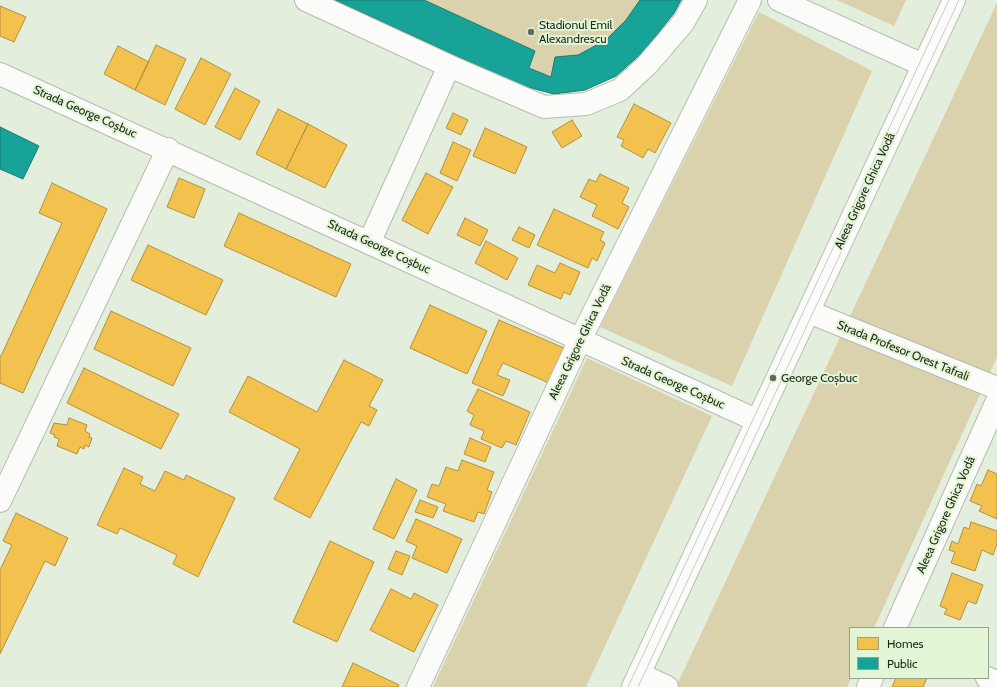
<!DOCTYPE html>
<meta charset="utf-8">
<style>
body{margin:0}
#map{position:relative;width:997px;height:687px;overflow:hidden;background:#e3eedc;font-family:Cabin,sans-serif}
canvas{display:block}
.legend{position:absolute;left:849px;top:627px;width:140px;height:52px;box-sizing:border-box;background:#e2f5d5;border:1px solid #94a28a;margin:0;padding:5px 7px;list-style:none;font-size:12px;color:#1e2519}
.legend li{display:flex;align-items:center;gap:8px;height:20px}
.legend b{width:20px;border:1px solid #94a28a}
</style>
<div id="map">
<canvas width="997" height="687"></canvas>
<ul class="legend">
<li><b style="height:11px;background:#f2c14e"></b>Homes</li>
<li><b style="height:11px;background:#17a398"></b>Public</li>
</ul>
</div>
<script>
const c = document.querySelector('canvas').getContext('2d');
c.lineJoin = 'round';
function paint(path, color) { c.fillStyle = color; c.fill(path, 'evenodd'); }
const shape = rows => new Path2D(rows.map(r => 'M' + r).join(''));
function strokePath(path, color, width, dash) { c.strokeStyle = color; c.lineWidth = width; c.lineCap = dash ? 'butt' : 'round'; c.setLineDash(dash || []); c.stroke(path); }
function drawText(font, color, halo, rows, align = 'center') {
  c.font = font + ' Cabin,sans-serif'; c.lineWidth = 4; c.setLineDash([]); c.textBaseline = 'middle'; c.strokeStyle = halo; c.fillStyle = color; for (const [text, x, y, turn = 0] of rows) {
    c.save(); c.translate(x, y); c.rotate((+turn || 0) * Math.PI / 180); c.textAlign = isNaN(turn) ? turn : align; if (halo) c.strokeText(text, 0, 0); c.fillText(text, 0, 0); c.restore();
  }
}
paint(shape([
 [335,0,681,0,644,51,616,76,585,90,554,94,520,85],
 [837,0,906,0,894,26],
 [997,3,997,357,874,628,850,628,851,678,847,687,676,687],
 [759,12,872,71,732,386,600,327],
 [587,358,712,416,586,687,433,687]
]), '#dad1ad');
const homes = shape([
 [0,6,26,17,14,42,0,36,0,6],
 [156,45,186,59,165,105,135,90,156,45],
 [118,46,149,62,135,90,104,74,118,46],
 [201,58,231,74,205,125,175,109,201,58],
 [235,88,260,101,240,140,215,127,235,88],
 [634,104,671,123,655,153,648,149,643,158,621,146,624,140,617,137,634,104],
 [278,109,308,124,286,169,256,154,278,109],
 [453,113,468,120,461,135,446,128,453,113],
 [572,120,582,136,562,148,552,132,572,120],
 [308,124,347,145,325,188,286,169,308,124],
 [485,128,527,147,515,174,473,156,485,128],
 [453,142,471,150,457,181,440,173,453,142],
 [426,173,453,187,428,234,402,220,426,173],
 [600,174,629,188,622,203,629,207,618,229,592,216,597,205,580,197,589,179,596,182,600,174],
 [179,178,205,189,194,218,167,207,179,178],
 [52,183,107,209,23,393,0,383,0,356,1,356,62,223,39,213,52,183],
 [554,209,604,232,600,240,605,243,597,261,592,258,588,268,537,245,554,209],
 [239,213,351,264,336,297,224,246,239,213],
 [465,218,488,230,480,246,457,235,465,218],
 [519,227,535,235,529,248,512,240,519,227],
 [486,241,518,258,507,280,475,263,486,241],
 [148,245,223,280,206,315,131,280,148,245],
 [560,263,580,272,570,295,564,292,561,299,528,285,537,265,555,273,560,263],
 [430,305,487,331,467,374,410,348,430,305],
 [111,311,191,348,173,386,94,349,111,311],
 [499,320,564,348,549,383,503,363,497,375,510,380,503,396,472,383,499,320],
 [344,360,383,380,369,406,377,410,369,426,361,422,310,518,274,499,300,449,229,412,248,376,317,412,344,360],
 [84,368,179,414,161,449,67,403,84,368],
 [478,389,530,412,516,445,506,441,502,448,481,439,484,431,470,425,474,415,467,411,478,389],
 [69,418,87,425,85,431,90,434,89,437,92,438,89,447,85,445,84,449,80,447,77,454,57,446,59,439,54,437,55,435,50,433,54,423,67,425,69,418],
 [470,438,491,447,485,462,464,454,470,438],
 [462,460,494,472,487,490,492,492,484,514,478,512,474,522,443,511,446,504,427,497,432,484,439,486,446,467,458,471,462,460],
 [124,468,143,477,140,484,155,491,165,471,184,480,186,475,235,498,198,577,173,564,177,555,120,528,117,534,97,525,124,468],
 [988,470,997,474,997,519,979,511,982,506,970,501,977,484,981,486,988,470],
 [396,479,417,490,394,539,373,529,396,479],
 [420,500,438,507,433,518,415,512,420,500],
 [16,513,68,538,55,566,45,561,0,654,0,570,12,545,3,541,16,513],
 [416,519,462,539,447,573,412,558,417,546,406,541,416,519],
 [971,522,997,531,997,544,993,555,982,550,975,571,951,563,955,552,949,550,952,541,958,544,964,527,969,529,971,522],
 [330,541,374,562,337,642,293,622,330,541],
 [396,551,410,556,402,575,388,569,396,551],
 [952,573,983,585,976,604,968,601,960,620,944,614,947,609,940,606,952,573],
 [391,589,411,599,414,593,438,605,414,652,370,630,391,589],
 [353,663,399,685,398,687,342,687,353,663],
 [896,678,927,678,923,687,892,687,896,678]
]);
paint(homes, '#f2c14e');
strokePath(homes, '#b2923e', 1);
const public = shape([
 [335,0,424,0,535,51,529,68,551,77,555,57,578,55,606,40,626,20,640,0,681,0,674,13,644,51,616,76,585,90,554,94,520,85,335,0],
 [0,127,39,146,23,179,0,169,0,127]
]);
paint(public, '#17a398');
strokePath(public, '#197d72', 1);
const minor = shape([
 [306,0,449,66,544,107,586,104,620,90,647,65,683,23,696,0],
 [779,0,923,65],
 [0,74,758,421],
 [369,243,449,66],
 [809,312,997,388],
 [0,501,168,149],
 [895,628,997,401],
 [639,674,667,687],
 [987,678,997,682],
 [418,687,580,340,750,0],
 [868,687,872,678]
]);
const major = shape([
 [633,687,954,0]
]);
strokePath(minor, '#b5bdaf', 24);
strokePath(major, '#b5bdaf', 24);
strokePath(minor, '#fbfcfa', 22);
strokePath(major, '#fbfcfa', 22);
strokePath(shape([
 [628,687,949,0],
 [638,687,959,0]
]), '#c8cac6', 1);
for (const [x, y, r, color] of [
 [531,32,4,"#636b5d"],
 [773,378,4,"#636b5d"]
]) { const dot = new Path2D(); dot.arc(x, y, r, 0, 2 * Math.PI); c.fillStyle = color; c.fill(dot); strokePath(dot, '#e2f5d5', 1.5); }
drawText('12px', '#1e2519', '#e2f5d5', [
 ["Stadionul Emil",539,25],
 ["Alexandrescu",539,39],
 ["George Coșbuc",781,378]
], 'left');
drawText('12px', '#1e2519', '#e2f5d5', [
 ["Strada George Coșbuc",85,112,24],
 ["Aleea Grigore Ghica Vodă",865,191,-65],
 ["Strada George Coșbuc",379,247,25],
 ["Aleea Grigore Ghica Vodă",580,342,-64],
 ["Strada Profesor Orest Tafrali",903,351,22],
 ["Strada George Coșbuc",673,383,24],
 ["Aleea Grigore Ghica Vodă",946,515,-66]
]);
</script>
